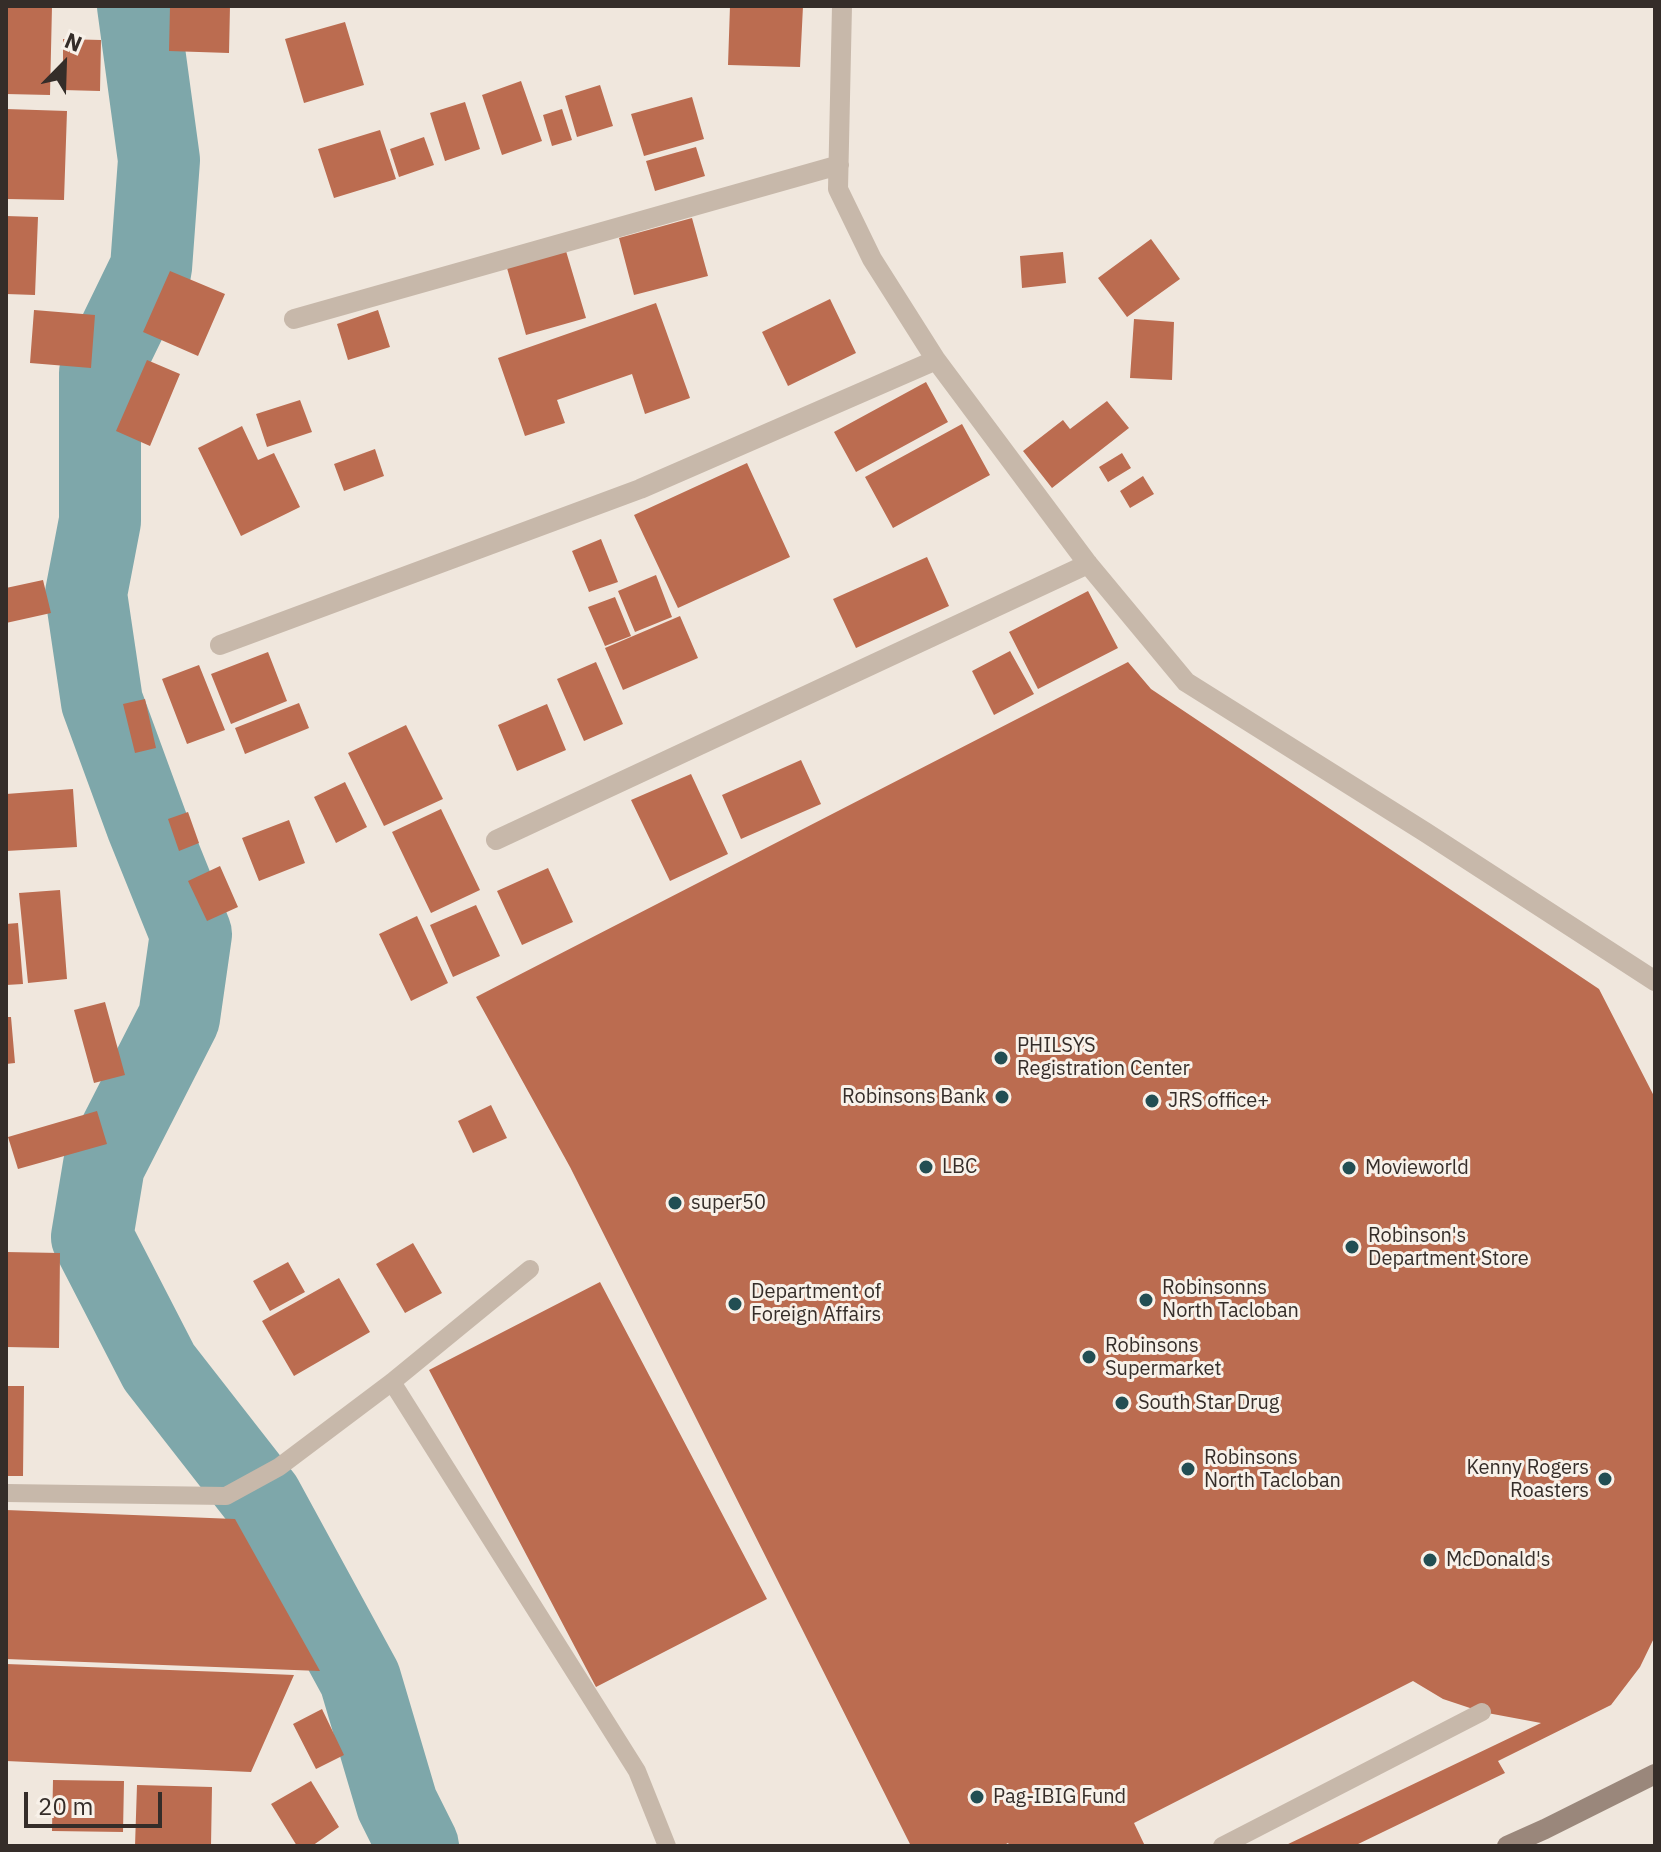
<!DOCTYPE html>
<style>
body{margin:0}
#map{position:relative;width:1661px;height:1852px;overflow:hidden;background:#f0e7dd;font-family:"IBM Plex Sans",sans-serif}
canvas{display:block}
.frame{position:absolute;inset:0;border:8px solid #352d29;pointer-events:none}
.north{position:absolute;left:24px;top:24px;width:80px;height:80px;-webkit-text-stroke:6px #f8f1e9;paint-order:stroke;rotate:23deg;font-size:22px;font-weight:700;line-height:32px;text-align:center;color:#352d29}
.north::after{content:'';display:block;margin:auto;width:28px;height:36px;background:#352d29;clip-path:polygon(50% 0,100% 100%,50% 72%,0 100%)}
.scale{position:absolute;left:24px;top:1792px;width:138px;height:36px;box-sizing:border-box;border:4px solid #352d29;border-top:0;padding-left:10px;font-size:24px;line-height:28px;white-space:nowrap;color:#352d29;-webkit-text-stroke:6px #f8f1e9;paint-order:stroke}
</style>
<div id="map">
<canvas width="1661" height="1852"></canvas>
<div class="frame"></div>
<div class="north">N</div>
<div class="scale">20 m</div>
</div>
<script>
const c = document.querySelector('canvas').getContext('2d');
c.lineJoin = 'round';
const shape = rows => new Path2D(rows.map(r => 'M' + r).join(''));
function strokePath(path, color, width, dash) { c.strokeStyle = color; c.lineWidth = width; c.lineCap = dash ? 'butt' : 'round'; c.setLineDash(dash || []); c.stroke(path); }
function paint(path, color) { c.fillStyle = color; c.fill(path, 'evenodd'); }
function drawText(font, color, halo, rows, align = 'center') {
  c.font = font + ' "IBM Plex Sans",sans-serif'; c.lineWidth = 6; c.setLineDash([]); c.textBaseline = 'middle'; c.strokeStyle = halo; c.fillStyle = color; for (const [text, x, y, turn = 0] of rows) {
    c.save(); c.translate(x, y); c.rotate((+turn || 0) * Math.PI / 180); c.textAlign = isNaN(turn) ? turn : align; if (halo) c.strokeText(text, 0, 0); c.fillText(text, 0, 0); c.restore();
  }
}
strokePath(shape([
 [138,6,159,160,151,268,100,373,100,521,86,594,102,702,147,825,191,934,179,1018,104,1165,92,1237,159,1367,262,1499,360,1679,397,1804,418,1846]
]), '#7ea7aa', 82);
paint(shape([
 [6,6,52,6,50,95,6,94],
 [170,6,230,6,229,53,169,51],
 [730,6,803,6,800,67,728,65],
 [345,22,364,85,304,103,285,39],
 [63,39,101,40,100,91,63,90],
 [521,81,542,141,502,155,482,95],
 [600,85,613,126,577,137,565,96],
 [692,97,704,139,644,156,631,114],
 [465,102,480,149,445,161,430,113],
 [6,109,67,111,64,200,6,199],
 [562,109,572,140,552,146,543,115],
 [380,130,396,179,334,198,318,149],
 [424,137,434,165,399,177,390,149],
 [696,147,705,176,655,191,646,161],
 [6,216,38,217,35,295,6,294],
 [692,218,708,276,634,295,619,238],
 [1151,239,1180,279,1127,317,1098,278],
 [566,251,586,318,526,335,507,268],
 [1063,252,1066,283,1022,288,1020,256],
 [170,271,225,294,198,356,143,332],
 [830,299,856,353,788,386,762,332],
 [656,303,690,398,645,414,632,374,557,400,565,423,525,436,498,358],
 [34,310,95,315,91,368,30,363],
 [378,310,390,347,348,360,337,324],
 [1134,319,1174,322,1172,380,1130,378],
 [147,360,180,374,150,446,116,431],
 [926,382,948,422,856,472,834,432],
 [300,400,312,432,267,447,256,414],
 [1107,401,1129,428,1052,488,1023,451,1063,420,1070,429],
 [962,424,990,475,893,528,865,477],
 [242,426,258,460,274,453,300,507,241,536,198,448],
 [375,449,384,476,344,491,334,464],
 [1122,453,1131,468,1108,482,1099,467],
 [747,463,790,557,678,608,634,515],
 [1143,476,1154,494,1130,508,1120,491],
 [601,539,618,582,589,592,572,551],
 [927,557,949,606,856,648,833,599],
 [656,575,672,617,635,632,618,591],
 [43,580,51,613,6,623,6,588],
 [1088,591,1118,648,1038,689,1009,632],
 [615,597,631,636,605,646,588,607],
 [680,616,698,658,623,690,605,648],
 [1010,651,1034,694,994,715,972,671],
 [268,652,287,701,231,724,211,674],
 [596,662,623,724,584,741,557,679],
 [1128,662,1151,689,1599,989,1655,1098,1655,1636,1640,1667,1611,1705,1498,1761,1505,1773,1354,1846,1284,1846,1541,1723,1482,1712,1443,1699,1413,1681,1134,1823,1145,1846,1010,1846,1008,1843,1002,1846,911,1846,570,1167,476,997],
 [199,665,225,730,187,744,162,679],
 [145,699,156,748,135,753,123,704],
 [299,703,309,728,245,754,235,728],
 [547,704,566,750,517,771,498,725],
 [406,725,443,799,384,826,348,753],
 [801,760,821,804,741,839,722,795],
 [691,774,728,854,670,881,631,800],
 [345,782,367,827,336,843,314,797],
 [73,789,77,847,6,851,6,794],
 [441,809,480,890,431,913,392,832],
 [188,812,199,843,179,851,168,819],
 [289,820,305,863,259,881,242,838],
 [220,866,238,907,207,921,188,881],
 [548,868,573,922,522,945,497,891],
 [60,890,67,979,28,983,19,893],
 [476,905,500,956,453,977,430,925],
 [417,916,448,983,411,1001,379,934],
 [18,923,23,984,6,985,6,924],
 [105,1002,125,1075,94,1083,74,1010],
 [6,1017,11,1017,15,1063,6,1064],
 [491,1105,507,1138,473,1153,458,1121],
 [97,1111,107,1144,18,1169,8,1137],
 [413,1243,442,1293,405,1313,376,1264],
 [6,1252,60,1253,59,1348,6,1347],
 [288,1262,305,1292,270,1311,253,1281],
 [339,1278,370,1332,294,1376,262,1321],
 [600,1282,767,1599,596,1687,429,1370],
 [6,1386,24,1386,23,1476,6,1476],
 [6,1510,235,1519,320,1671,6,1659],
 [6,1664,224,1672,294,1675,251,1772,6,1761],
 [322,1709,344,1755,316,1769,293,1724],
 [53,1780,124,1781,123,1832,52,1831],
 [311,1781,339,1827,312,1846,297,1846,271,1804],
 [137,1785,212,1787,211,1846,135,1846]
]), '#bb6c50');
strokePath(shape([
 [392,1382,637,1771,667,1846],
 [6,1493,226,1496,279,1467,392,1382,530,1269],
 [1222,1846,1482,1712]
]), '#c7b8aa', 18);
strokePath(shape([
 [842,6,838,189,872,259,936,360,1088,564,1186,682,1425,832,1655,981],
 [294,319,839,165],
 [220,645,640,489,936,360],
 [496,840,1088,564]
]), '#c7b8aa', 20);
strokePath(shape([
 [1507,1846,1545,1829,1655,1774]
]), '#9a877b', 20);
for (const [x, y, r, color] of [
 [1001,1058,8,"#224e53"],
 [1002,1097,8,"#224e53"],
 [1152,1101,8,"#224e53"],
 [926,1167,8,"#224e53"],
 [1349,1168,8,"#224e53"],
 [675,1203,8,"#224e53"],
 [1352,1247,8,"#224e53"],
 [1146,1300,8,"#224e53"],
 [735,1304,8,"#224e53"],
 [1089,1357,8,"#224e53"],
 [1122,1403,8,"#224e53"],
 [1188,1469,8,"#224e53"],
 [1605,1479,8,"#224e53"],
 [1430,1560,8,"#224e53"],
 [977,1797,8,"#224e53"]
]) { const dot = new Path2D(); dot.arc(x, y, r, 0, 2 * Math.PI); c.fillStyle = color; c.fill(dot); strokePath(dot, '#f8f1e9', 3); }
drawText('20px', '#352d29', '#f8f1e9', [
 ["PHILSYS",1017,1046],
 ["Registration Center",1017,1069],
 ["Robinsons Bank",986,1097,"right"],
 ["JRS office+",1168,1101],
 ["LBC",942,1167],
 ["Movieworld",1365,1168],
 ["super50",691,1203],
 ["Robinson's",1368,1236],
 ["Department Store",1368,1259],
 ["Robinsonns",1162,1288],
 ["North Tacloban",1162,1311],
 ["Department of",751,1292],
 ["Foreign Affairs",751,1315],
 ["Robinsons",1105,1346],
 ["Supermarket",1105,1369],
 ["South Star Drug",1138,1403],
 ["Robinsons",1204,1458],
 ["North Tacloban",1204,1481],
 ["Kenny Rogers",1589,1468,"right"],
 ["Roasters",1589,1491,"right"],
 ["McDonald's",1446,1560],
 ["Pag-IBIG Fund",993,1797]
], 'left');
</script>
